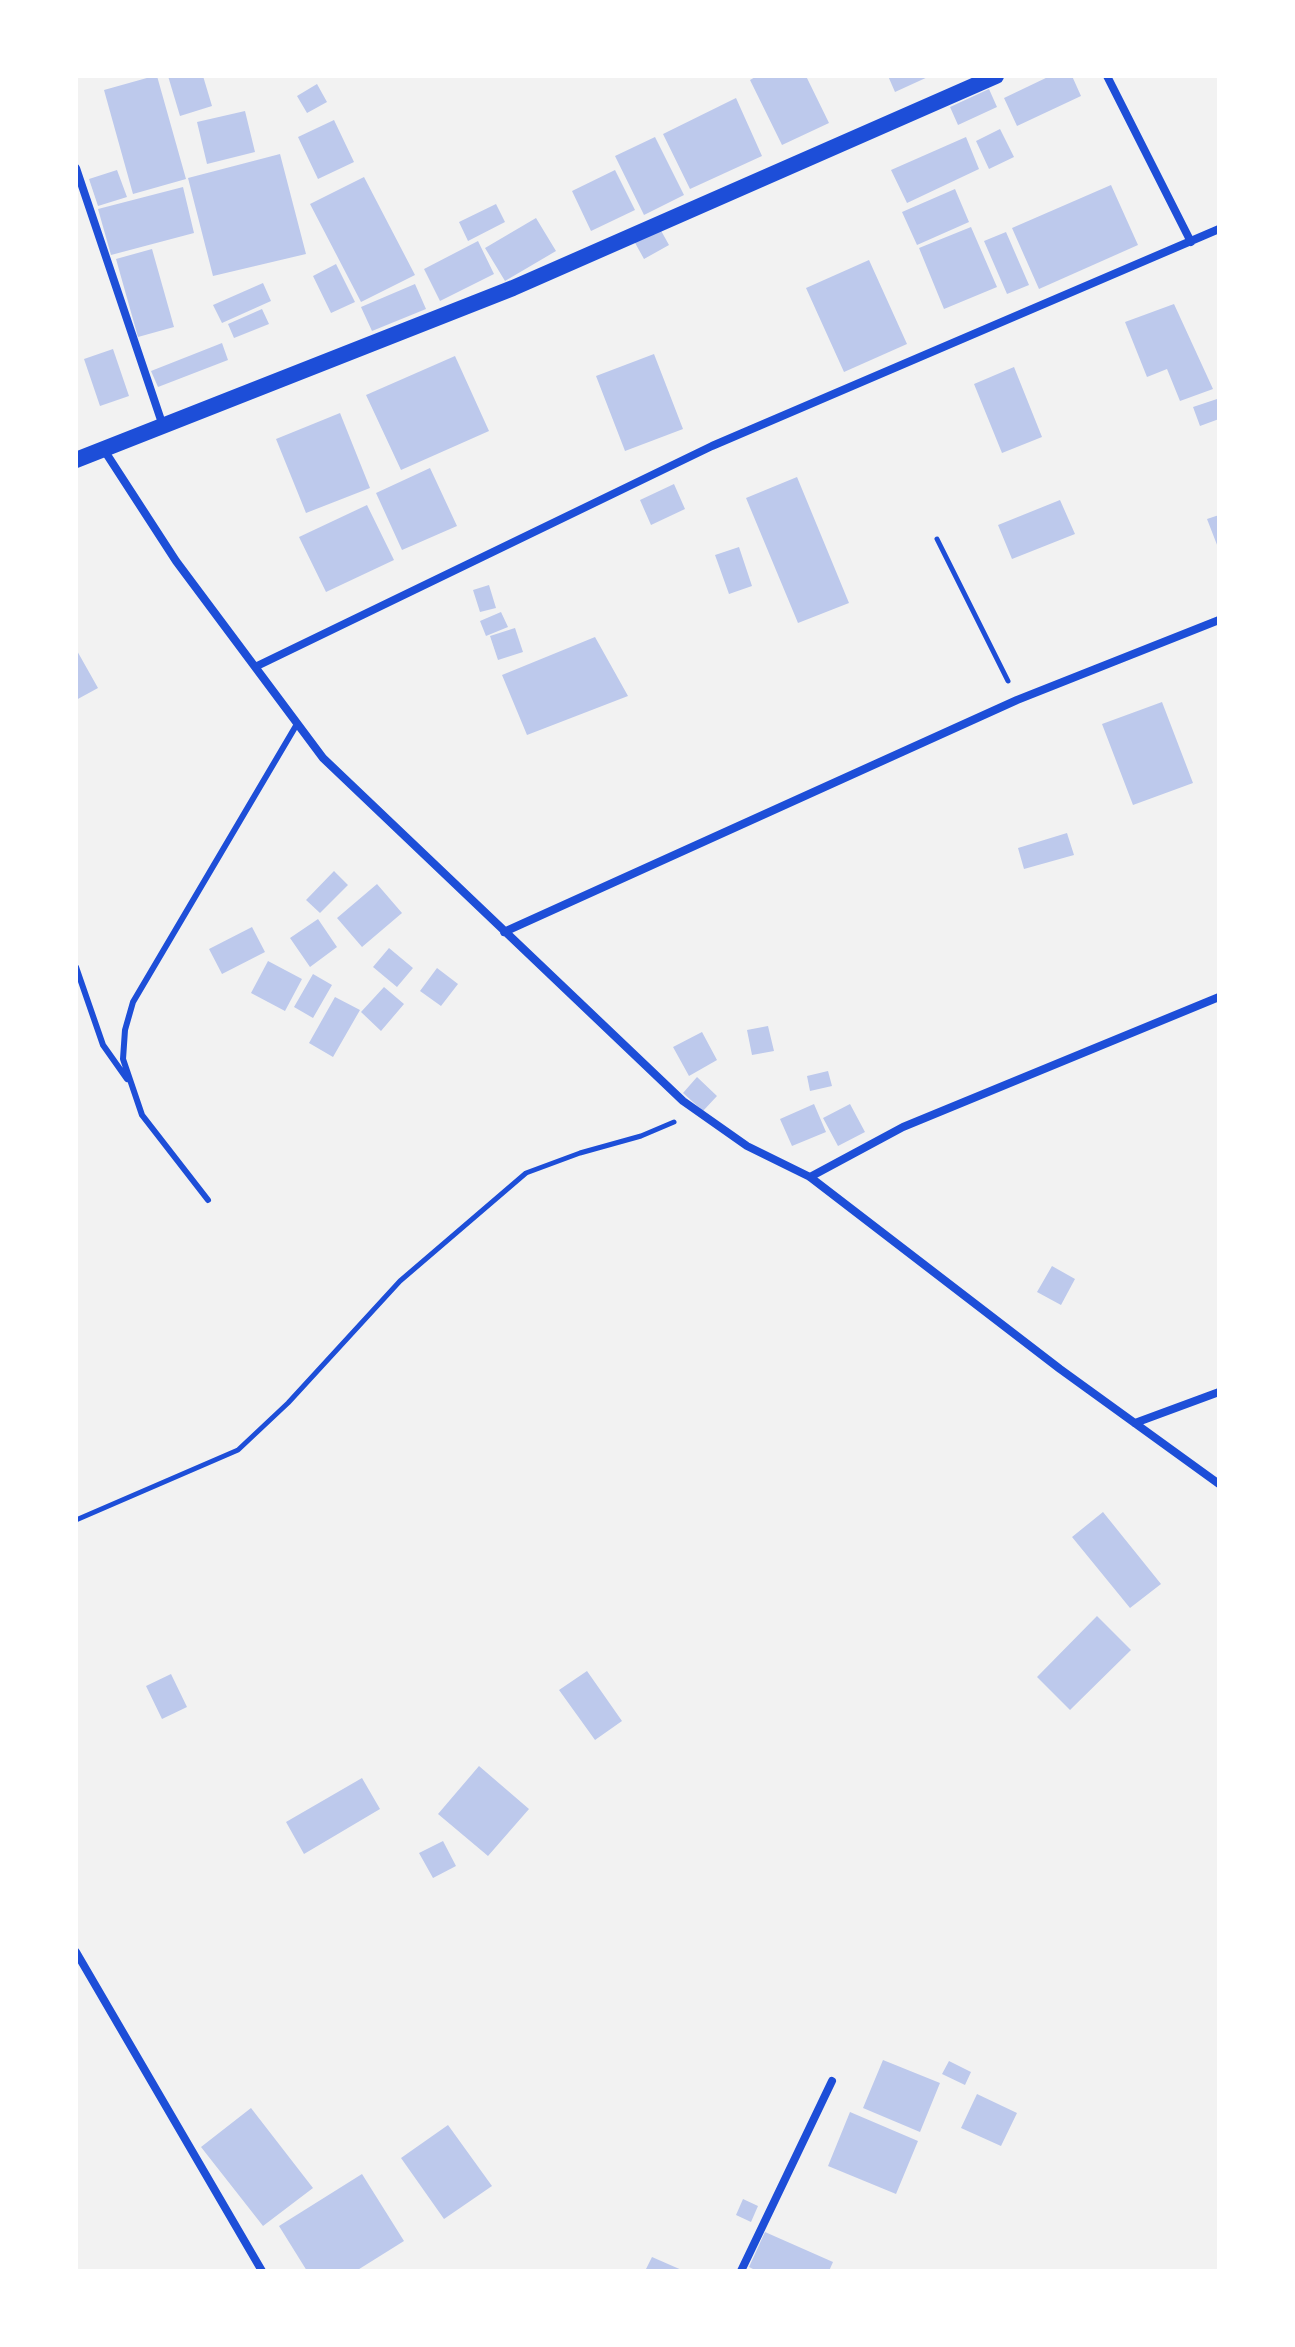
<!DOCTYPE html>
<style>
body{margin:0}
#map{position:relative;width:1295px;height:2347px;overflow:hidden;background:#f2f2f2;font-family:Montserrat,sans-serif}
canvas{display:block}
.frame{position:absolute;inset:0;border:78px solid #fff;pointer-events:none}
</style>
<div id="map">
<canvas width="1295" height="2347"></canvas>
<div class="frame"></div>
</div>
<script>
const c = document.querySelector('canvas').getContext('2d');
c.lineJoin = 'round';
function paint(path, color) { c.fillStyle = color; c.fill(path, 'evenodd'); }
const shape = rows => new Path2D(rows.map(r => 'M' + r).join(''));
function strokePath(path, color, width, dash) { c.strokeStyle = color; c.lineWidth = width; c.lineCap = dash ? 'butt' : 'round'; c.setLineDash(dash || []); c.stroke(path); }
paint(shape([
 [154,76,157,76,186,179,133,194,104,90],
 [168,76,203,76,212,106,180,116],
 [757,76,806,76,829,123,782,145,750,80],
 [888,76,930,76,895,92],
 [1050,76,1072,76,1081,96,1017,126,1004,98],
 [317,84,327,102,307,113,297,96],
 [989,89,997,107,958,125,950,107],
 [736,98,762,156,690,189,663,134],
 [245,111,255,152,207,164,197,122],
 [334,120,354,162,318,179,298,137],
 [1000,129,1014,157,989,169,976,141],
 [655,137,684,195,644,215,615,156],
 [966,137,979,169,907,203,891,170],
 [280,154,306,254,213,276,188,178],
 [117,170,127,197,98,206,89,179],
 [615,170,635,210,591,231,572,191],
 [364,177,415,275,361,302,310,204],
 [1111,185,1138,245,1039,289,1012,228],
 [183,187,194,233,111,255,98,209],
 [955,189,969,222,917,245,902,212],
 [496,204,505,222,468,241,459,222],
 [536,218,556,251,505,281,485,248],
 [659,227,669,245,644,259,634,241],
 [971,227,997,287,944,309,919,248],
 [1006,232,1029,285,1007,294,984,241],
 [478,241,494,274,440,301,424,269],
 [152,249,174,327,138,337,116,259],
 [869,260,907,344,844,372,806,288],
 [336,264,355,302,331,313,313,276],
 [263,283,271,301,222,323,213,305],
 [415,284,426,309,372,331,361,307],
 [1174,304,1213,389,1180,401,1167,369,1147,377,1125,322],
 [262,309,269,324,234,338,228,324],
 [222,343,228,360,158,387,151,371],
 [113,349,129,396,100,406,84,359],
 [654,354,683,429,625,451,596,376],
 [455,356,489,431,401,470,366,395],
 [1014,367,1042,437,1002,453,974,384],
 [1217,399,1219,419,1200,426,1193,407],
 [340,413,370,488,306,513,276,439],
 [430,468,457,526,402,550,376,493],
 [797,477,849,603,798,623,746,498],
 [674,484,685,509,651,525,640,500],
 [1060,500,1075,534,1012,559,998,525],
 [367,505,394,560,326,592,299,537],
 [1219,515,1219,550,1207,519],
 [739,547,752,586,729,594,715,555],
 [489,585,496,608,480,612,473,590],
 [501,612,508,627,486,636,480,621],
 [515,628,523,652,498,660,490,636],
 [595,637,628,696,527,735,502,675],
 [76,649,98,688,76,700],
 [1162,702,1193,783,1133,805,1102,724],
 [1067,833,1074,855,1024,869,1018,848],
 [334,871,348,885,320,913,306,900],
 [377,884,402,913,362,947,337,918],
 [318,919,337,947,310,967,290,938],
 [252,927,265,952,222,974,209,949],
 [389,948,413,968,397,987,373,967],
 [268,961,302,979,285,1011,251,993],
 [437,968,458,984,441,1006,420,991],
 [313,974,332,985,313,1018,294,1007],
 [384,987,404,1004,381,1031,361,1012],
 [335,997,360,1010,333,1057,309,1043],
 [768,1026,774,1051,752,1055,747,1030],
 [702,1032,717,1060,689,1076,673,1047],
 [828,1071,832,1086,810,1091,807,1076],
 [697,1077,717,1096,703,1111,683,1093],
 [814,1104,826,1132,792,1146,780,1119],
 [850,1104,865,1132,838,1146,823,1118],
 [1052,1266,1075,1279,1061,1305,1037,1292],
 [1103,1512,1161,1584,1130,1608,1072,1537],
 [1097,1616,1131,1650,1070,1710,1037,1677],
 [587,1671,622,1721,595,1740,559,1690],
 [171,1674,187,1707,162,1719,146,1686],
 [479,1766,529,1809,488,1856,438,1814],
 [362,1778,380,1809,304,1854,286,1822],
 [443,1841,456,1866,433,1878,419,1853],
 [883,2060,940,2083,920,2132,863,2108],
 [949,2061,971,2072,965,2085,942,2074],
 [977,2094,1017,2113,1001,2146,961,2128],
 [251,2108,313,2188,263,2226,201,2147],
 [850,2112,918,2141,896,2194,828,2166],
 [448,2125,492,2186,444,2219,401,2158],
 [362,2174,404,2241,356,2271,307,2271,279,2226],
 [743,2199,758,2206,751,2222,736,2215],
 [765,2232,833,2262,829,2271,757,2271,749,2267],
 [652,2257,684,2271,645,2271]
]), '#bdc9ec');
strokePath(shape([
 [937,539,1008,681],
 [76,1520,238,1450,288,1403,400,1281,526,1173,580,1153,641,1136,674,1122]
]), '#1d4ed8', 5);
strokePath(shape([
 [76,967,103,1045,127,1079],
 [208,1200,142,1115,123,1059,125,1030,133,1002,297,724]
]), '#1d4ed8', 6);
strokePath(shape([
 [1107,76,1191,242],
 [76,168,163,426],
 [104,450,176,561,323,758,683,1101,747,1146,810,1177,1060,1369,1219,1484],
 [255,667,712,446,1219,229],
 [504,932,1017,700,1219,620],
 [810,1177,903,1127,1219,997],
 [1135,1423,1219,1392],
 [76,1952,262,2271],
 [741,2271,832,2081]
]), '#1d4ed8', 8);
strokePath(shape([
 [76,460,513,288,996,76]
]), '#1d4ed8', 16);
</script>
